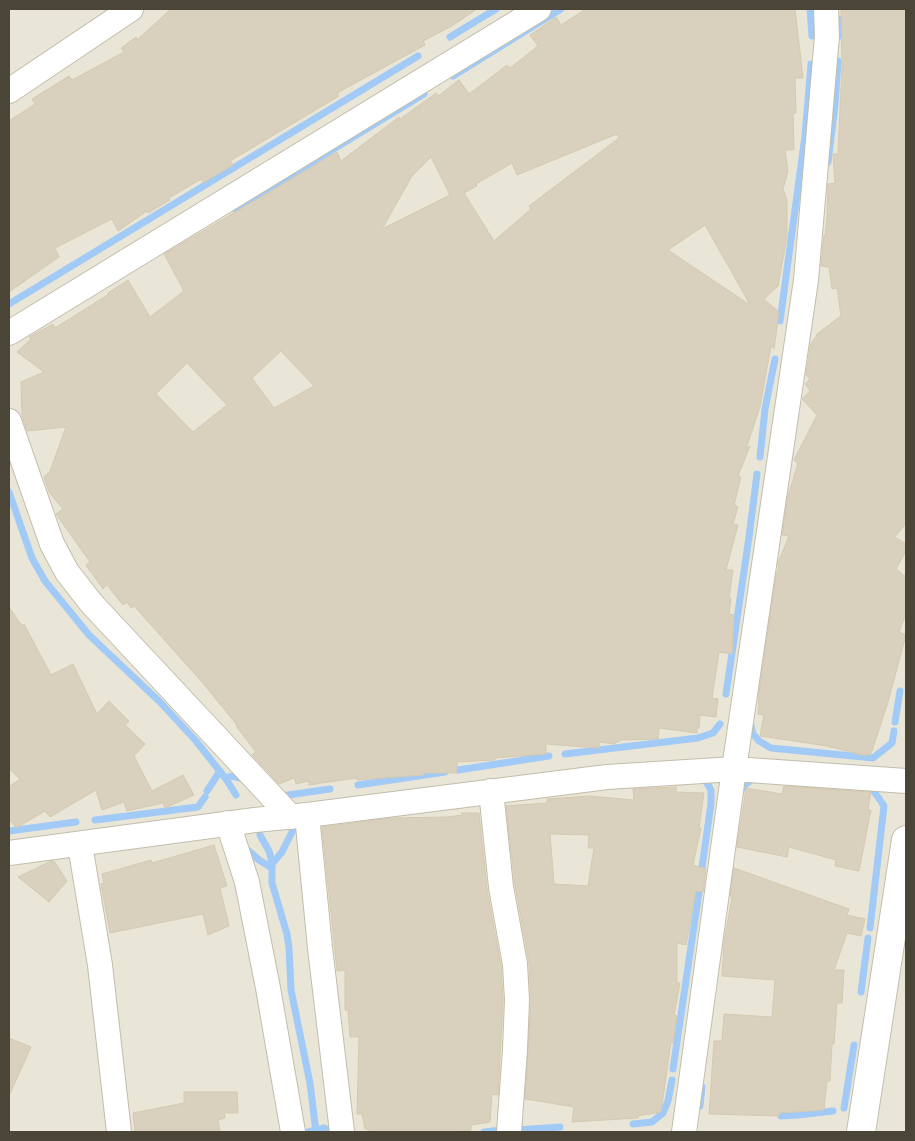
<!DOCTYPE html>
<style>
body{margin:0}
#map{position:relative;width:915px;height:1141px;overflow:hidden;background:#f6f4e9;font-family:Jost,sans-serif}
canvas{display:block}
.frame{position:absolute;inset:0;border:10px solid #4b4537;pointer-events:none}
</style>
<div id="map">
<canvas width="915" height="1141"></canvas>
<div class="frame"></div>
</div>
<script>
const c = document.querySelector('canvas').getContext('2d');
c.lineJoin = 'round';
function paint(path, color) { c.fillStyle = color; c.fill(path, 'evenodd'); }
const shape = rows => new Path2D(rows.map(r => 'M' + r).join(''));
function strokePath(path, color, width, dash) { c.strokeStyle = color; c.lineWidth = width; c.lineCap = dash ? 'butt' : 'round'; c.setLineDash(dash || []); c.stroke(path); }
paint(shape([
 [9,9,906,9,906,1132,9,1132]
]), '#eae6d7');
strokePath(shape([
 [810,9,812,36],
 [838,19,839,36],
 [450,37,496,9],
 [453,76,561,9],
 [828,162,835,105,838,61],
 [235,209,424,94],
 [9,304,418,56],
 [780,321,805,136,811,64],
 [760,457,765,409,775,359],
 [9,492,32,558,45,581,89,635,160,702,196,741,226,779,236,795],
 [726,694,749,537,757,474],
 [750,721,753,734,759,741,771,748,873,758,892,743,894,731],
 [895,722,900,691],
 [565,754,698,738,713,733,720,724],
 [458,770,549,756],
 [225,778,232,776,244,779],
 [358,785,445,772],
 [868,786,870,786,880,800],
 [207,791,220,771],
 [278,794,281,796,330,789],
 [738,794,745,785,755,777],
 [95,820,198,807,205,797],
 [9,831,76,822],
 [260,835,269,851,272,862,272,883,287,934,289,948,291,990,310,1083,316,1132],
 [243,846,259,860,272,868],
 [272,864,282,852,297,822],
 [702,867,711,804,711,790,703,776],
 [870,928,884,806,882,803],
 [861,992,868,938],
 [673,1069,699,892],
 [700,1106,702,1087],
 [844,1108,854,1045],
 [781,1116,798,1115,833,1111],
 [633,1124,652,1122,663,1113,668,1101,672,1080],
 [517,1130,560,1127],
 [308,1132,324,1128,334,1132],
 [484,1132,501,1130]
]), '#a2caf7', 7);
const building = shape([
 [171,9,477,9,450,27,423,41,425,45,337,93,339,96,230,161,233,165,203,183,201,179,169,198,170,200,148,213,147,211,118,231,112,219,55,248,59,257,9,292,9,121,35,104,32,99,69,76,72,80,124,52,121,48,136,37,137,40,171,9],
 [586,9,795,9,803,78,795,78,796,113,793,113,794,150,785,150,788,171,783,189,787,200,787,237,778,286,764,299,779,312,774,349,771,346,760,407,746,449,750,446,738,476,741,477,734,505,738,507,733,524,738,525,726,570,733,570,729,598,731,598,729,614,734,615,732,654,719,652,712,698,718,699,716,717,700,715,699,728,697,728,697,733,659,728,658,739,621,740,614,744,599,742,599,748,546,744,546,754,495,758,495,760,457,762,457,773,423,773,424,775,357,780,356,778,309,785,309,781,296,784,294,778,279,784,252,755,256,752,236,726,237,725,202,682,134,606,131,608,127,602,123,605,107,585,103,589,86,565,90,562,56,514,63,509,49,492,44,477,50,471,66,427,27,431,22,416,21,382,44,372,17,352,31,339,29,337,53,324,55,328,109,294,108,293,128,280,150,317,184,291,164,254,337,152,341,161,399,117,400,119,436,93,438,96,459,80,469,94,507,65,510,68,538,46,530,35,556,17,561,25,586,9],
 [617,134,619,138,529,206,531,209,494,241,464,193,477,186,476,184,512,163,517,175,617,134],
 [431,157,450,195,382,229,412,176,431,157],
 [705,225,734,276,750,305,668,250,705,225],
 [281,351,314,386,274,408,252,378,281,351],
 [187,363,227,405,193,432,156,394,187,363],
 [841,9,906,9,906,523,895,537,906,544,906,551,896,569,906,577,906,614,899,632,906,635,888,702,872,751,870,755,866,754,866,756,827,746,760,736,764,715,758,714,759,692,776,575,779,568,778,567,778,563,789,536,782,535,788,496,798,463,794,460,817,415,802,399,810,391,805,384,810,379,806,375,811,343,816,337,817,334,841,316,837,288,832,289,829,267,821,266,824,235,825,236,827,217,828,184,835,183,833,154,838,154,842,66,841,9],
 [9,607,22,626,24,624,51,675,73,664,97,714,109,701,129,721,125,725,145,744,134,756,152,791,183,775,194,795,165,808,163,803,127,811,124,802,102,810,96,790,50,817,45,811,16,828,9,819,9,787,20,779,9,769,9,607],
 [784,786,871,792,868,810,871,810,859,871,835,866,836,860,789,847,787,857,737,847,746,788,782,794,784,786],
 [676,787,676,792,704,793,699,828,701,828,693,865,706,869,703,892,696,891,686,945,677,943,677,983,680,983,674,1015,677,1016,673,1043,671,1042,661,1112,638,1116,638,1118,572,1122,574,1107,525,1099,531,1001,529,963,515,885,506,806,547,803,547,799,589,796,634,800,633,789,676,787],
 [550,834,589,835,588,848,594,848,588,886,554,884,550,834],
 [462,813,479,813,487,889,501,966,503,1000,498,1095,492,1094,490,1122,471,1125,471,1130,454,1132,368,1132,368,1129,365,1129,362,1114,357,1114,359,1037,350,1037,348,1010,345,1010,345,970,337,971,322,827,391,818,447,817,462,815,462,813],
 [214,845,227,886,220,888,229,926,208,935,203,914,110,933,101,884,104,883,102,874,151,860,152,863,214,845],
 [51,861,54,861,67,881,49,902,18,877,51,861],
 [734,868,849,909,847,915,865,919,861,936,847,933,834,970,844,970,842,1003,837,1003,834,1044,832,1044,830,1081,827,1081,824,1110,779,1113,779,1116,709,1114,714,1041,722,1041,724,1014,772,1017,775,980,722,976,724,943,732,897,730,896,734,868],
 [9,1038,31,1047,9,1096,9,1038],
 [184,1092,237,1092,238,1113,224,1113,225,1118,218,1120,220,1132,135,1132,133,1113,184,1103,184,1092]
]);
paint(building, '#d9d1be');
strokePath(building, '#d4cab0', 1);
const minor = shape([
 [9,91,131,9],
 [9,333,539,9],
 [9,421,52,544,67,572,92,604,291,817],
 [491,791,501,887,515,964,517,1000,515,1050,509,1132],
 [307,815,320,948,342,1132],
 [228,823,247,882,268,988,293,1132],
 [80,845,100,965,119,1132],
 [9,853,255,820,307,815,607,777,734,769,906,781],
 [684,1132,734,769,806,280,827,36,826,9]
]);
const tertiary = shape([
 [861,1132,906,840]
]);
strokePath(minor, '#c2bdab', 26);
strokePath(tertiary, '#c2bdab', 30);
strokePath(minor, '#fff', 24);
strokePath(tertiary, '#fff', 28);
</script>
